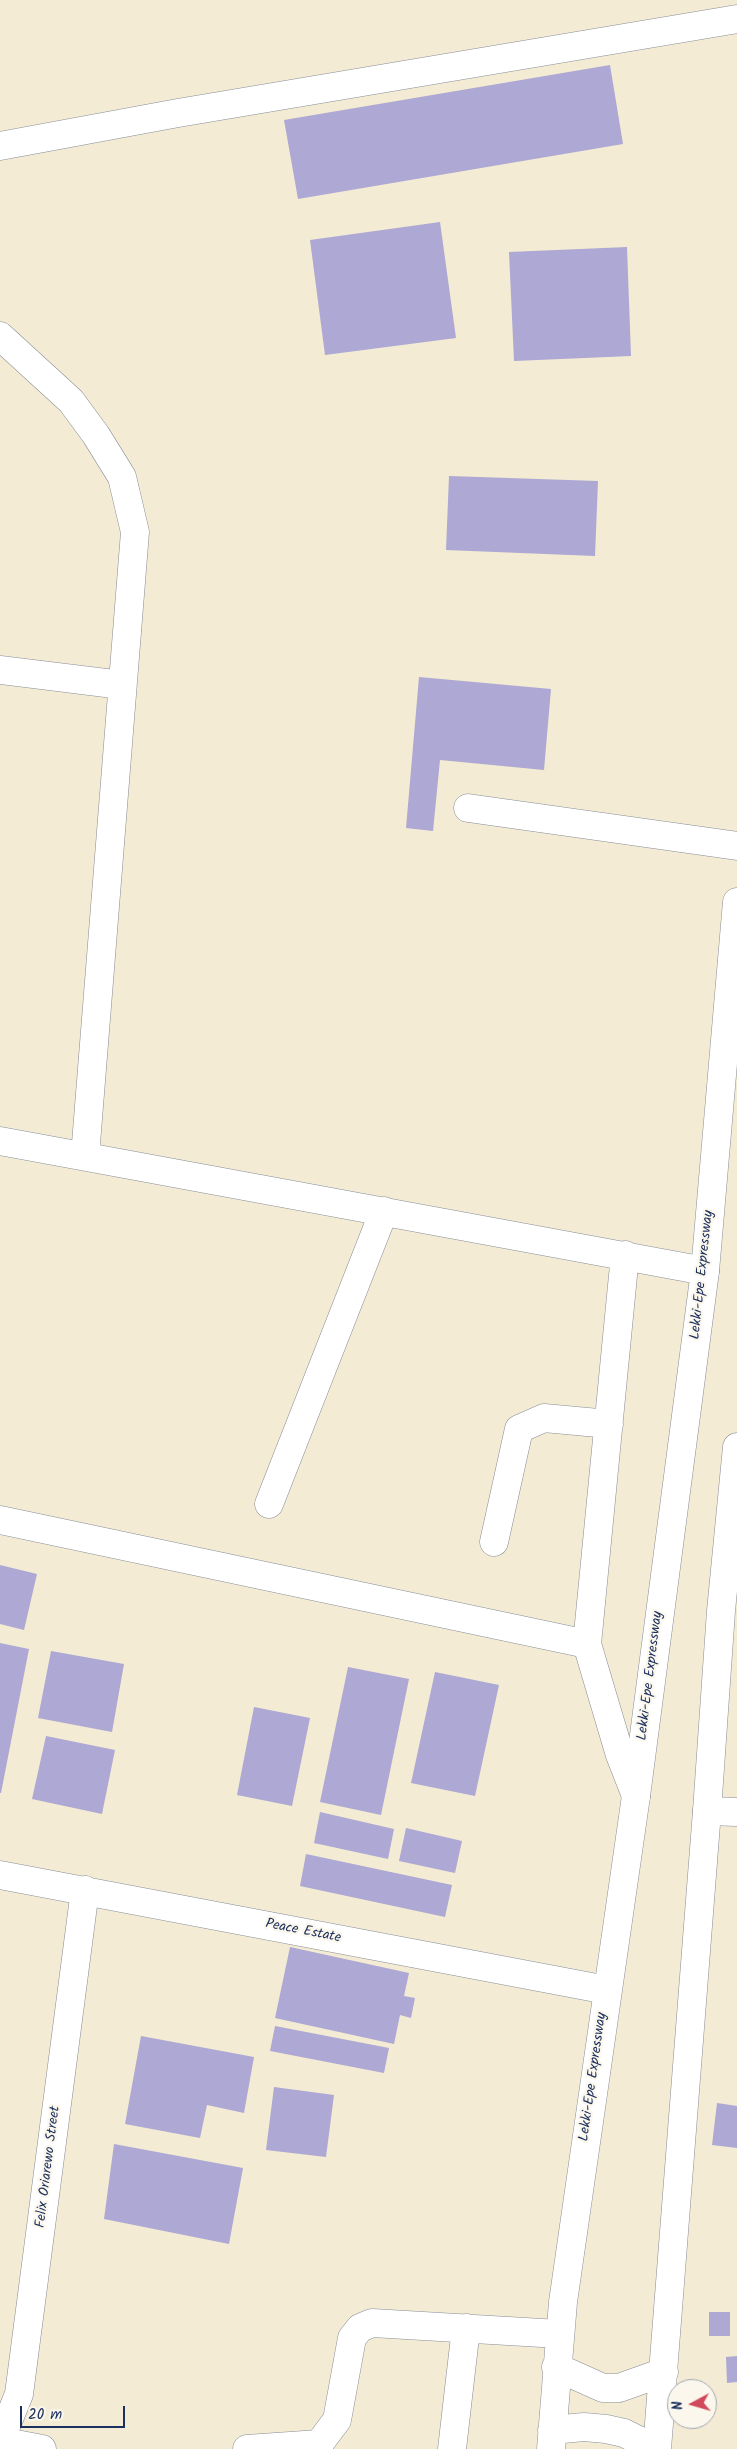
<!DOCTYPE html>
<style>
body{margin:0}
#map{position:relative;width:737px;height:2449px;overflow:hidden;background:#f3ebd3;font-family:Kalam,sans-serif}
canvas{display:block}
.north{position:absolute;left:667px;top:2379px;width:50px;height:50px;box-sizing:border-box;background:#fbf7ec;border:1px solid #a1a7b3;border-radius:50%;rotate:264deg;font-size:14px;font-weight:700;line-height:20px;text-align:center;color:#1b2f5e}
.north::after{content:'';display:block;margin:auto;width:18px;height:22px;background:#d1495b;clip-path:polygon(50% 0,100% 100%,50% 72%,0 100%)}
.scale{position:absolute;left:20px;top:2406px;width:105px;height:22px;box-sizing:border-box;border:2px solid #1b2f5e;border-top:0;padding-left:6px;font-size:15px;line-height:18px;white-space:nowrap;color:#1b2f5e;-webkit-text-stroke:4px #fbf7ec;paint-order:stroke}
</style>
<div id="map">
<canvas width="737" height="2449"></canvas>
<div class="north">N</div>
<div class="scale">20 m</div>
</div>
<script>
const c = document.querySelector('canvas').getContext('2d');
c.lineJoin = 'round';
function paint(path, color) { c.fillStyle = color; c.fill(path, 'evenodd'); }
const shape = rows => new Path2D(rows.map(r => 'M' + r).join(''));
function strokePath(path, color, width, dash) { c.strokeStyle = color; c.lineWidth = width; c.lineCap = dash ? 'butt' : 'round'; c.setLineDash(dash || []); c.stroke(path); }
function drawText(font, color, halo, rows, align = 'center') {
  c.font = font + ' Kalam,sans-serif'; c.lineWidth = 4.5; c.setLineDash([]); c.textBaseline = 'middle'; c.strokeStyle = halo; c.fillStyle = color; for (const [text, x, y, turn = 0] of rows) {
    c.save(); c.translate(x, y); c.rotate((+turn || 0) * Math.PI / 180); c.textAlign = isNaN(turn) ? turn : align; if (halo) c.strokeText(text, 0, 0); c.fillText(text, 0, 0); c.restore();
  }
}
paint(shape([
 [610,65,623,144,298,199,284,120],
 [440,222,456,338,325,355,310,240],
 [627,247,631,356,514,361,509,252],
 [449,476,598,481,595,556,446,550],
 [419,677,551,689,544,770,440,760,433,831,406,828],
 [0,1565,37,1574,24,1630,0,1624],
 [0,1643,29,1649,1,1793,0,1793],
 [51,1651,124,1664,112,1732,38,1718],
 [348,1667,409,1679,381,1815,320,1802],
 [435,1672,499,1685,475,1796,411,1783],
 [254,1707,310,1718,292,1806,237,1795],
 [46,1736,115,1750,102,1814,32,1799],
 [320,1812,394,1829,388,1859,314,1843],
 [406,1828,462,1841,455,1873,399,1861],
 [306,1854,452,1885,445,1917,300,1886],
 [290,1947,409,1973,404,1996,415,1998,411,2018,400,2015,394,2044,275,2018],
 [275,2026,389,2048,384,2073,270,2051],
 [141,2036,254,2057,244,2113,207,2105,200,2138,125,2124],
 [274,2087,334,2095,326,2157,266,2150],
 [717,2103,737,2106,737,2148,712,2145],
 [114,2144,243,2168,229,2244,104,2219],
 [709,2312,730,2312,730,2336,709,2336],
 [737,2356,737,2382,727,2383,726,2357]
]), '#ada8d4');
const minor = shape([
 [0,146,178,113,737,19],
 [0,336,71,401,96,435,122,477,135,532,85,1156],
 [0,670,122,685],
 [468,808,737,846],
 [0,1141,705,1271],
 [269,1504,384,1211],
 [0,1520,587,1644,620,1755,636,1796],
 [494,1542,519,1429,544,1418,609,1424],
 [587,1644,625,1255],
 [707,1811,737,1812],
 [0,1875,607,1990],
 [0,2441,19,2394,85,1890],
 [0,2441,42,2449],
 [247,2449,319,2444,337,2420,352,2338,360,2328,372,2323,559,2334],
 [452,2449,466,2328]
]);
const highway = shape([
 [556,2367,603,2388,619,2388,664,2372],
 [552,2430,584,2427,606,2429,624,2433,656,2449],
 [551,2449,563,2302,636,1796,705,1271,737,902],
 [657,2449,707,1811,721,1611,737,1447]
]);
strokePath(minor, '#878d98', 29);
strokePath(highway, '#878d98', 29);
strokePath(minor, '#fff', 28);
strokePath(highway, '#fff', 28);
drawText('14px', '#1b2f5e', '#fbf7ec', [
 ["Lekki-Epe Expressway",703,1275,-84],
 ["Lekki-Epe Expressway",651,1676,-83],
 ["Peace Estate",303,1932,11],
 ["Lekki-Epe Expressway",594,2077,-82],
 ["Felix Oriarewo Street",49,2167,-83]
]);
</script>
